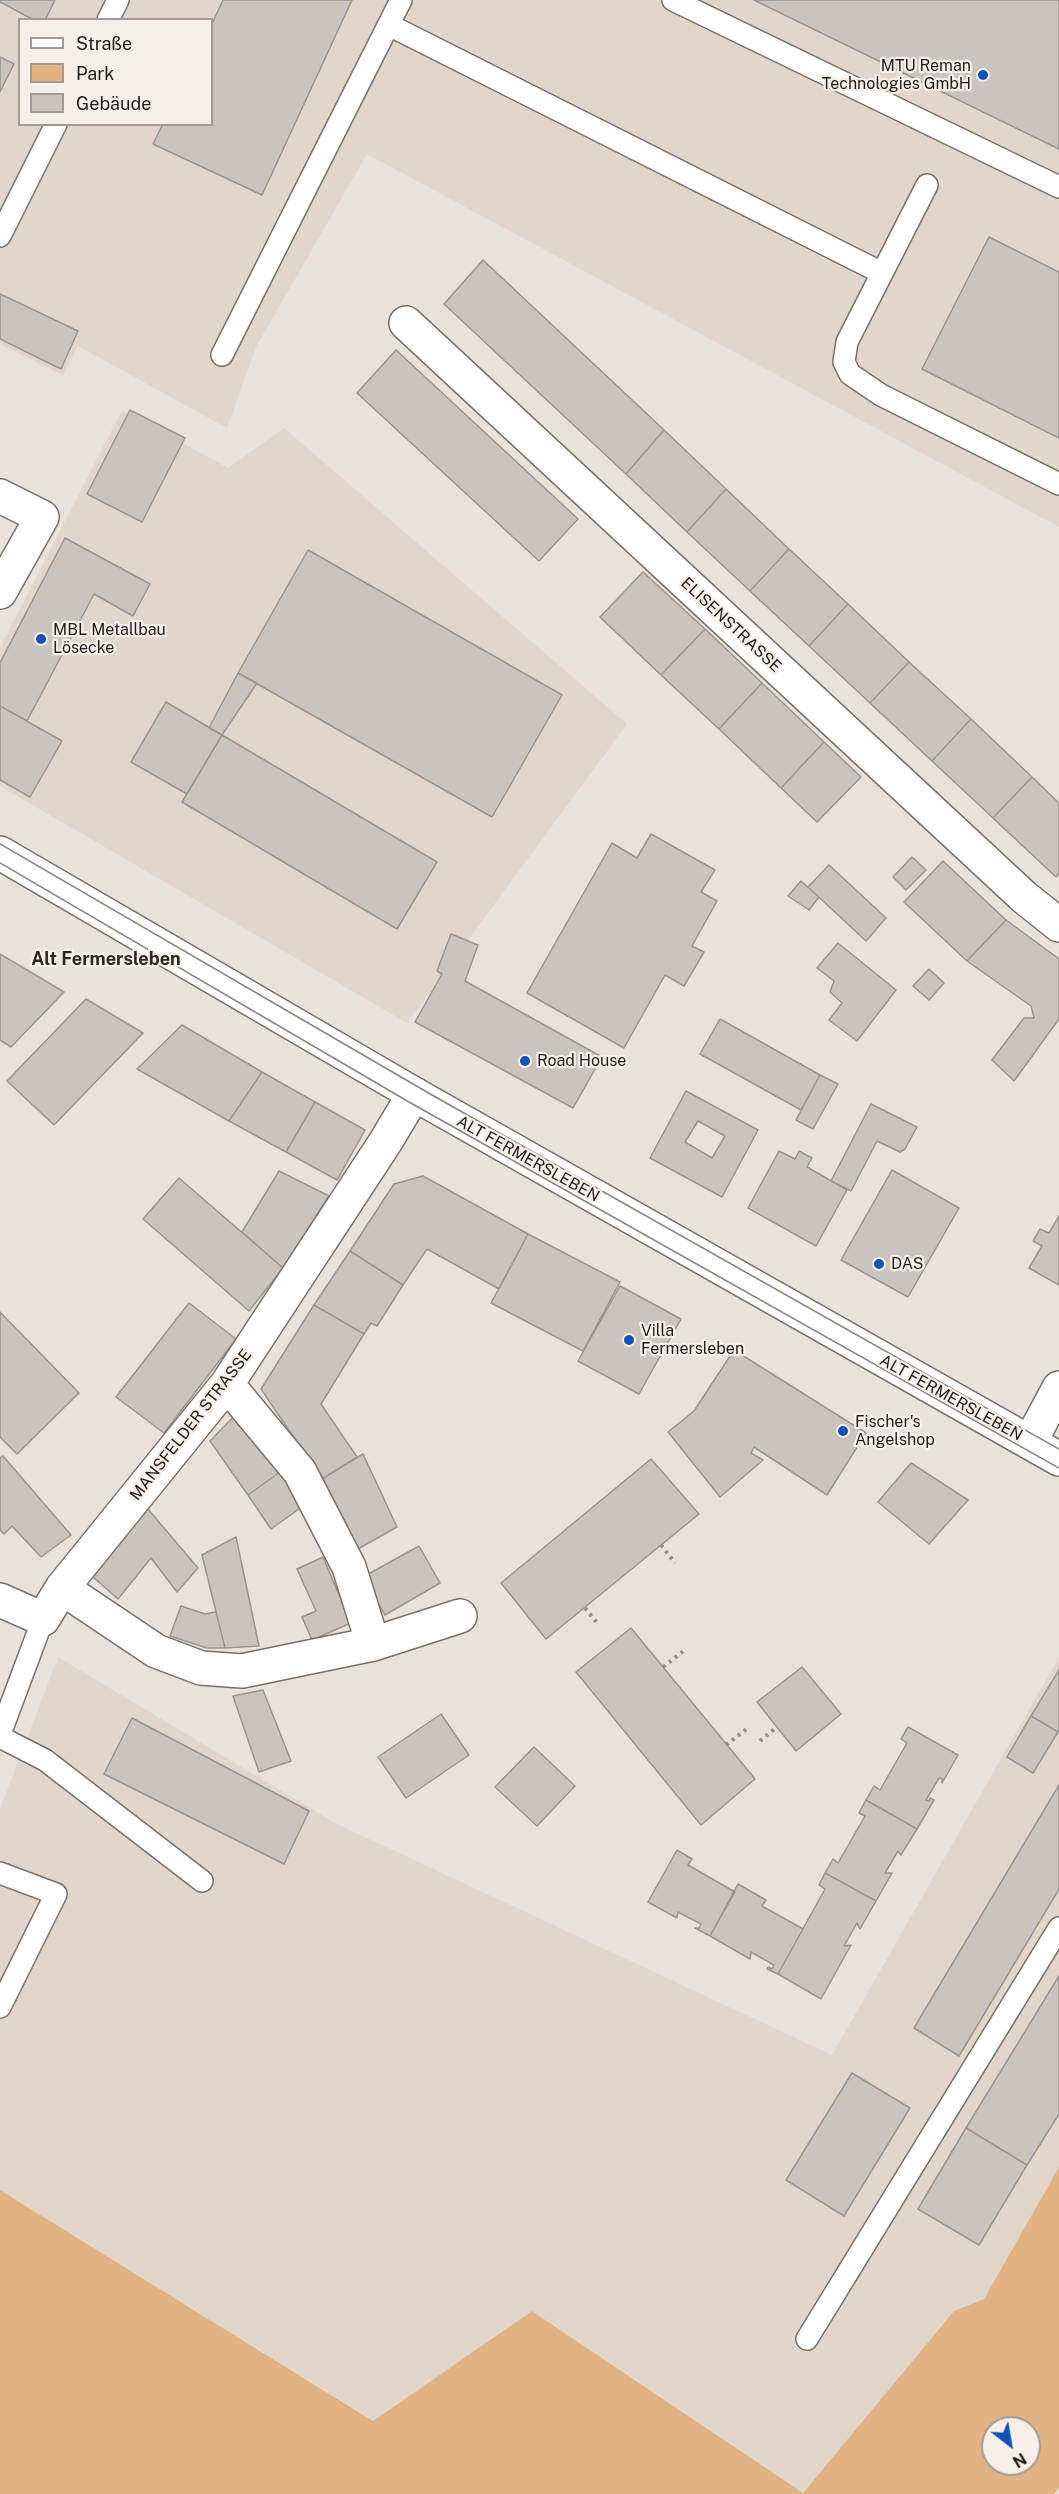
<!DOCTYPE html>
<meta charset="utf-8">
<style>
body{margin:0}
#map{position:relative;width:1059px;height:2494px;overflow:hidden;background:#e9e2db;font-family:"Public Sans",sans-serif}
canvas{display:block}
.legend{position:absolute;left:18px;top:18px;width:195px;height:108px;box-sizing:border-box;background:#f6efe8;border:2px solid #a09b96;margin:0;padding:8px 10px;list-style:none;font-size:18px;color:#1f1d1b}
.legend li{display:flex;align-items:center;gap:12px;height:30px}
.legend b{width:30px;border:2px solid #a09b96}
.north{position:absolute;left:981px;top:2416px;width:60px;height:60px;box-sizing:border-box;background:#f6efe8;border:2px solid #a09b96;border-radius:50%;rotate:149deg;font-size:16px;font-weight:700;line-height:24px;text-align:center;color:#1f1d1b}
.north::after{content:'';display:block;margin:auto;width:21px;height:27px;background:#1051bc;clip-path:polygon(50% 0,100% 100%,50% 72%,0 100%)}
</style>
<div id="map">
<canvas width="1059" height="2494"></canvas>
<ul class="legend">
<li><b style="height:8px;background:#fff"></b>Straße</li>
<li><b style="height:16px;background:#e1b384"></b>Park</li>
<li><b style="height:16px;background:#cbc4be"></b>Gebäude</li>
</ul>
<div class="north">N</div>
</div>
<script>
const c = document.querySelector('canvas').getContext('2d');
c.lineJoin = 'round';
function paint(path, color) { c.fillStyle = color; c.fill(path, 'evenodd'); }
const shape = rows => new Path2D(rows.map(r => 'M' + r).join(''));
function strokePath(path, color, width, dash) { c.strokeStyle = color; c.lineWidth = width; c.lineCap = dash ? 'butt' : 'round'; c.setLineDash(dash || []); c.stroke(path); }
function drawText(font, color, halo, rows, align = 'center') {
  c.font = font + ' "Public Sans",sans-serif'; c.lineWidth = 4.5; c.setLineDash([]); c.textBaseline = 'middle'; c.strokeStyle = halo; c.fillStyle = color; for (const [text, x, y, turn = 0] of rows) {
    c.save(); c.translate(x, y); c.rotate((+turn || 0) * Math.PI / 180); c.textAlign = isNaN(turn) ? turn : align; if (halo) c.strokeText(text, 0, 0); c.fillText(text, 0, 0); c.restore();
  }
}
paint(shape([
 [0,0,1059,0,1059,527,367,154,256,347,227,428,78,346,63,375,0,344],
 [20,20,212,20,212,124,20,124],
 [122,410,228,468,284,428,627,724,407,1023,0,786,0,648],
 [58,1657,337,1824,832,2055,1059,1657,1059,2167,984,2299,954,2311,803,2493,532,2311,374,2421,0,2190,0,1809]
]), '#e2d5c9');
paint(shape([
 [1059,2167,1059,2488,1054,2494,0,2494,0,2190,373,2421,532,2311,803,2493,954,2311,984,2299],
 [993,2428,1029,2428,1029,2464,993,2464]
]), '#e1b384');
const building = shape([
 [0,0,55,0,45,20,34,20,0,2,0,0],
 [223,0,352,0,262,195,153,144,163,124,212,124,212,24,223,0],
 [754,0,1059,0,1059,149,754,0],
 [0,57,14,64,0,92,0,57],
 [989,237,1059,272,1059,438,922,369,989,237],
 [483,260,664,430,626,474,444,304,483,260],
 [0,294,78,331,61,369,0,339,0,294],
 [396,350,578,519,539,561,357,393,396,350],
 [130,410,185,438,142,522,87,494,130,410],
 [664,430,726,489,687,532,626,474,664,430],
 [726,489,789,549,750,591,687,532,726,489],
 [65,538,150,584,133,616,94,594,27,721,0,706,0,663,65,538],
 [789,549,848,604,809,646,750,591,789,549],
 [308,550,562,695,492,817,238,673,308,550],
 [643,572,705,629,661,675,600,617,643,572],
 [848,604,909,662,870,703,809,646,848,604],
 [705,629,762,683,719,729,661,675,705,629],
 [909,662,971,719,932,761,870,703,909,662],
 [238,673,257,683,222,735,209,728,238,673],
 [762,683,824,742,781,788,719,729,762,683],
 [166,702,222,735,187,794,131,762,166,702],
 [0,706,62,741,30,797,0,780,0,706],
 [971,719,1032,777,993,818,932,761,971,719],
 [222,735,437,862,397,929,182,802,222,735],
 [824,742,861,777,817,822,781,788,824,742],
 [1032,777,1059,803,1059,873,1056,877,993,818,1032,777],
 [651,834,715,870,701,892,717,901,692,946,704,952,684,986,665,975,624,1048,527,993,612,843,637,858,651,834],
 [912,857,926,870,906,890,893,877,912,857],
 [943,861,1006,920,967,961,904,902,943,861],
 [829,865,886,918,866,941,808,887,829,865],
 [801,881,819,897,809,910,788,896,801,881],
 [1006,920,1059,959,1059,1019,1014,1081,992,1060,1024,1018,1034,1018,1031,1006,967,961,1006,920],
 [451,934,478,945,465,981,602,1057,573,1108,415,1022,442,974,437,971,451,934],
 [838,943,896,990,857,1041,829,1020,842,1003,830,992,834,981,817,968,838,943],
 [0,954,64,992,11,1047,0,1040,0,954],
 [929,969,944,983,929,1000,913,986,929,969],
 [86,999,143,1033,54,1125,7,1081,86,999],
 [720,1019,820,1075,801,1110,700,1054,720,1019],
 [182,1025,262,1072,229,1121,137,1069,182,1025],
 [262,1072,315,1102,286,1152,229,1121,262,1072],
 [820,1075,838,1084,813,1129,796,1120,820,1075],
 [686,1091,758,1130,722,1197,650,1158,686,1091],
 [698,1121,725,1136,712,1158,685,1142,698,1121],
 [315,1102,365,1130,337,1180,286,1152,315,1102],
 [871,1104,917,1127,905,1149,900,1152,877,1141,851,1191,831,1181,871,1104],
 [779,1151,795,1159,799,1151,812,1158,807,1167,847,1190,816,1246,748,1208,779,1151],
 [892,1170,959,1208,908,1297,841,1260,892,1170],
 [279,1171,329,1196,283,1268,242,1232,279,1171],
 [423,1176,528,1234,499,1289,427,1249,403,1285,350,1251,394,1184,423,1176],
 [179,1178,283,1268,249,1311,143,1219,179,1178],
 [1059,1216,1059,1285,1029,1268,1042,1246,1033,1241,1040,1229,1049,1233,1059,1216],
 [528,1234,620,1282,583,1351,491,1303,528,1234],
 [350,1251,403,1285,377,1326,371,1323,364,1334,314,1305,350,1251],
 [620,1286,681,1319,639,1394,578,1361,620,1286],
 [189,1303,236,1339,164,1433,116,1397,189,1303],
 [314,1305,364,1334,321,1404,357,1457,322,1479,261,1389,314,1305],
 [0,1312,79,1393,17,1454,0,1437,0,1312],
 [734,1350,866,1433,827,1495,754,1447,751,1453,763,1460,720,1497,668,1432,694,1411,734,1350],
 [238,1412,280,1472,248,1495,210,1441,238,1412],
 [363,1454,397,1527,358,1549,322,1479,363,1454],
 [3,1456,71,1535,41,1557,12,1526,4,1534,0,1530,0,1458,3,1456],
 [651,1459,699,1514,546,1639,501,1583,651,1459],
 [911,1463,968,1500,929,1544,878,1502,911,1463],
 [280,1472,303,1506,271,1529,248,1495,280,1472],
 [147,1508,198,1568,177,1592,151,1558,118,1599,93,1577,147,1508],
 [236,1537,259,1646,225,1648,202,1555,236,1537],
 [419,1546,440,1583,385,1615,363,1577,419,1546],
 [323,1557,351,1623,312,1640,302,1617,316,1611,297,1569,323,1557],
 [181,1606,205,1614,216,1612,225,1648,207,1648,170,1636,181,1606],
 [631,1628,755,1779,701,1825,576,1672,631,1628],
 [802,1667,841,1714,796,1751,757,1702,802,1667],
 [1059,1670,1059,1730,1058,1732,1031,1716,1059,1670],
 [263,1690,291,1761,259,1772,233,1696,263,1690],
 [441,1714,469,1755,406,1798,378,1757,441,1714],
 [1031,1716,1058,1732,1033,1773,1007,1757,1031,1716],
 [132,1718,309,1811,284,1864,104,1774,132,1718],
 [908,1727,958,1755,942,1783,942,1779,939,1778,926,1800,929,1801,930,1798,934,1800,917,1829,866,1800,874,1786,880,1790,907,1743,901,1739,908,1727],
 [534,1747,575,1786,537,1826,495,1787,534,1747],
 [1059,1785,1059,1889,959,2056,914,2028,1059,1785],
 [866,1800,917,1829,901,1855,898,1851,885,1873,892,1873,876,1901,825,1873,833,1859,838,1863,865,1816,859,1813,866,1800],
 [677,1850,692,1859,688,1865,735,1892,710,1936,695,1928,699,1928,701,1924,678,1912,677,1918,648,1902,677,1850],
 [825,1873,876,1901,860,1929,857,1923,844,1946,851,1945,821,1999,778,1974,825,1889,819,1885,825,1873],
 [738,1884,766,1900,762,1906,803,1929,778,1974,767,1969,768,1967,772,1969,774,1965,751,1952,750,1959,710,1936,738,1884],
 [1059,1976,1059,2114,1027,2165,966,2128,1059,1976],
 [852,2073,910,2108,844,2216,786,2180,852,2073],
 [966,2128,1027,2165,979,2245,918,2209,966,2128]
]);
paint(building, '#cbc4be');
strokePath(building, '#9a948e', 1.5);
const service = shape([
 [673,0,1059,187],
 [108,20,118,0],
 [389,25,882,273],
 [927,185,847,342,844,362,850,374,881,395,1059,484],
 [0,236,56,124],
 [222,355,401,0],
 [0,1734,43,1619],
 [0,1737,45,1760,202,1881],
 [0,1873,56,1894,0,2007],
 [807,2339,1059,1928]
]);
const minor = shape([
 [406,323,1024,897,1059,925],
 [0,496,42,517,0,592],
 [227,1384,300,1472,349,1567,373,1644],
 [1030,1442,1059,1388],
 [62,1588,156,1651,201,1668,242,1671,373,1644,460,1616],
 [0,1600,43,1619,62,1588,227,1384,386,1141,414,1094]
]);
const secondary = shape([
 [0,853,414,1094,1059,1459]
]);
strokePath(service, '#77716b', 24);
strokePath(minor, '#77716b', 36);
strokePath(secondary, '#77716b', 36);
strokePath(shape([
 [661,1545,675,1563],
 [585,1608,597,1623],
 [663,1667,686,1649],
 [760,1741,777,1727],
 [726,1745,749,1727]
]), '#95908b', 4, [3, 4.5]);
strokePath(service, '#fff', 21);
strokePath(minor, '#fff', 33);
strokePath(secondary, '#fff', 33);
strokePath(shape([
 [0,844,432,1095,1059,1449],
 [0,863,409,1102,1059,1468]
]), '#88847f', 1.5);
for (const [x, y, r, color] of [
 [983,75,6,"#1051bc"],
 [41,639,6,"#1051bc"],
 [525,1061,6,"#1051bc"],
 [879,1264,6,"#1051bc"],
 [629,1340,6,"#1051bc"],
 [843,1431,6,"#1051bc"]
]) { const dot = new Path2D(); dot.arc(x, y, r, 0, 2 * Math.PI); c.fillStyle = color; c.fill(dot); strokePath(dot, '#f6efe8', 2); }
drawText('16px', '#1f1d1b', '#f6efe8', [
 ["MTU Reman",971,66,"right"],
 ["Technologies GmbH",971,84,"right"],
 ["MBL Metallbau",53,630],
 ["Lösecke",53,648],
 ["Road House",537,1061],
 ["DAS",891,1264],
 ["Villa",641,1331],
 ["Fermersleben",641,1349],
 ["Fischer's",855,1422],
 ["Angelshop",855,1440]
], 'left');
drawText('16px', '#1f1d1b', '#f6efe8', [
 ["ELISENSTRASSE",731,625,43],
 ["ALT FERMERSLEBEN",528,1159,29],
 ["ALT FERMERSLEBEN",951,1398,29],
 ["MANSFELDER STRASSE",191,1425,-52]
]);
drawText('bold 18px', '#2d2823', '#f6efe8', [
 ["Alt Fermersleben",106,959]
]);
</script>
